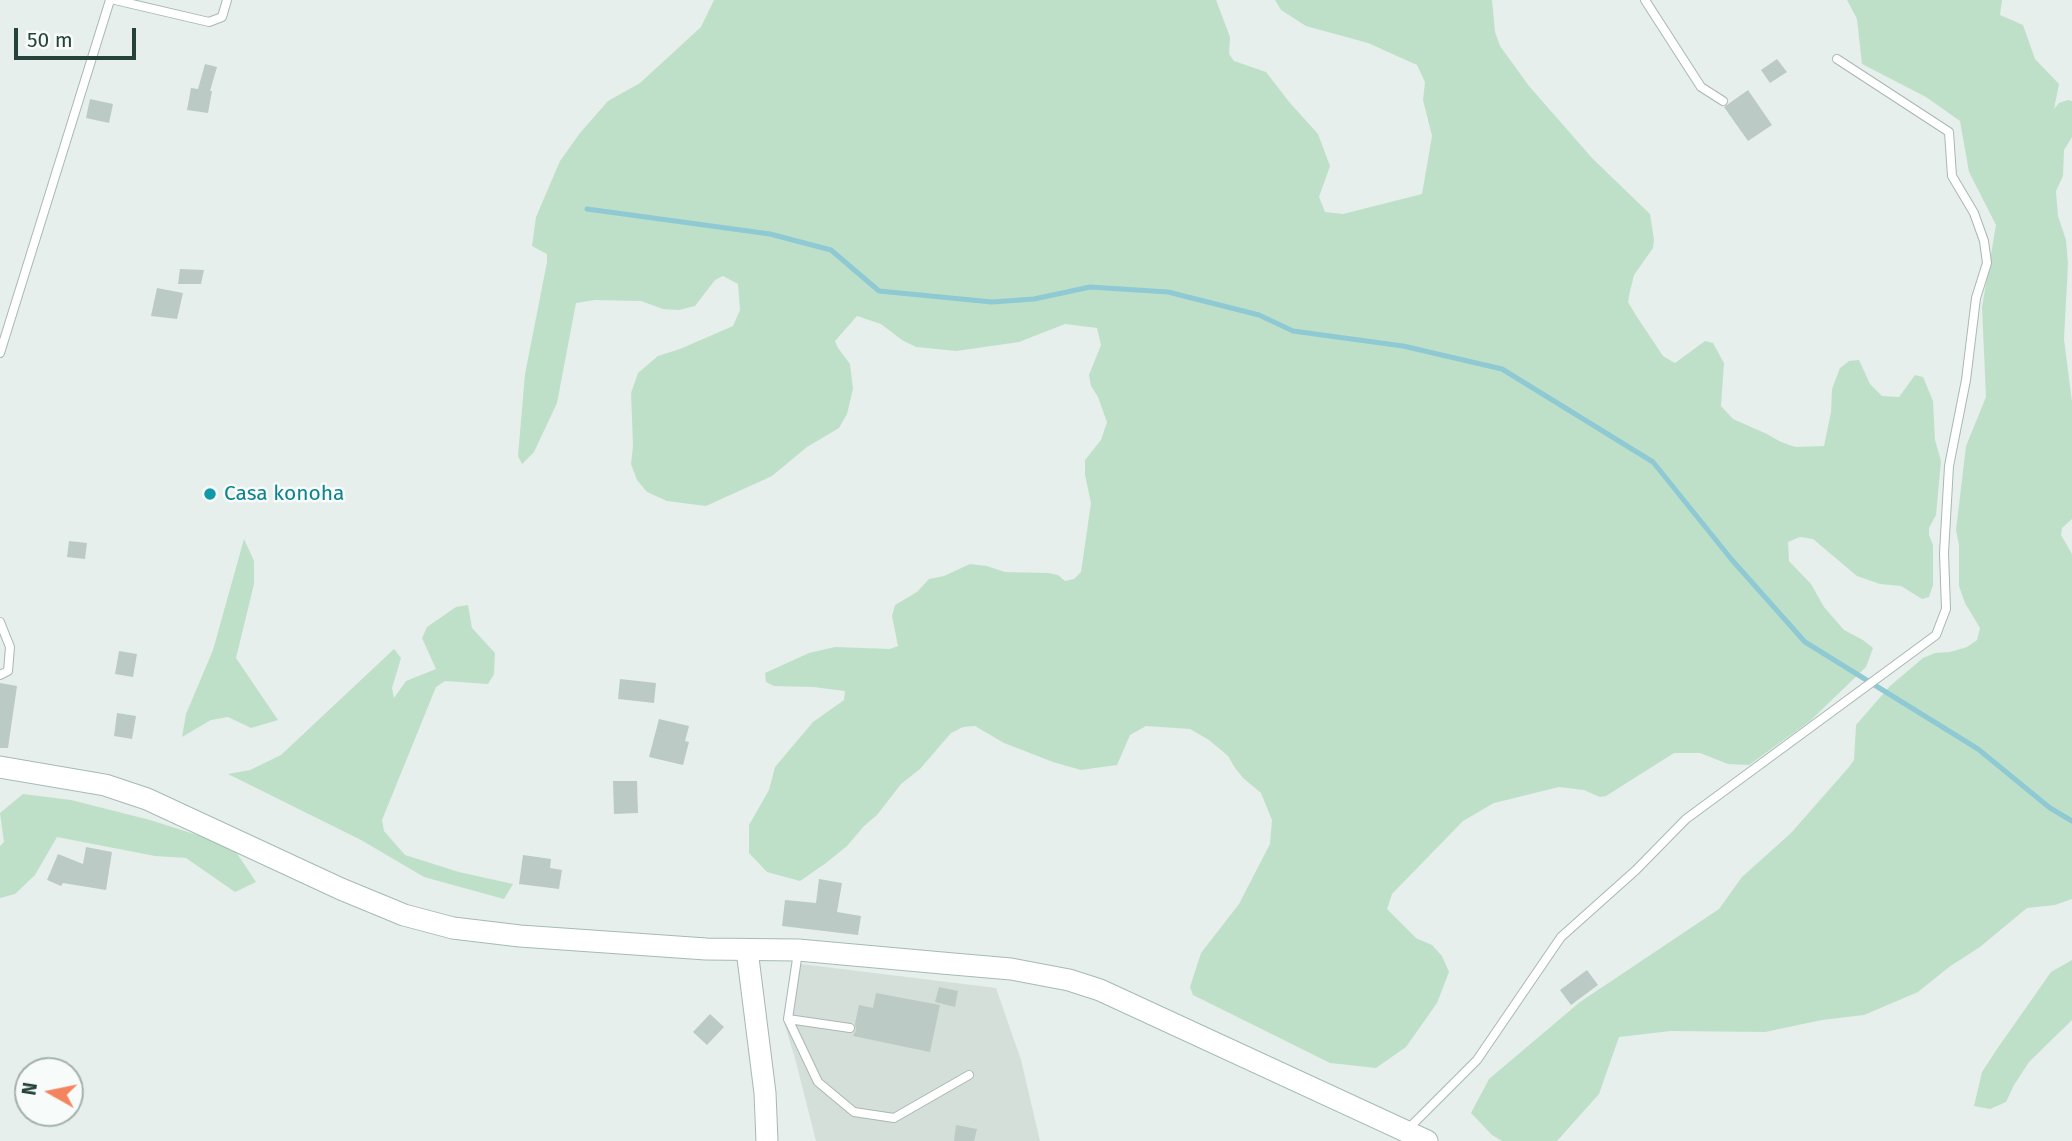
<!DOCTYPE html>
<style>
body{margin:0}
#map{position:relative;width:2072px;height:1141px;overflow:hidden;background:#e6efeb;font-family:"Fira Sans",sans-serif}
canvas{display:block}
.north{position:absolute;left:14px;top:1057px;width:70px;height:70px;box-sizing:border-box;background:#f7fbf9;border:2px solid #a3b1ad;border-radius:50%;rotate:279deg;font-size:19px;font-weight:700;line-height:28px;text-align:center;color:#24423a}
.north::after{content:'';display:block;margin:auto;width:24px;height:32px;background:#f4845f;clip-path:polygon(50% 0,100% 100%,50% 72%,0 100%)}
.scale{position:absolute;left:14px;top:28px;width:122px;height:32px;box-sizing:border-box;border:4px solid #24423a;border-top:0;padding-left:9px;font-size:21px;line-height:24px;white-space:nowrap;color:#24423a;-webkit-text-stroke:5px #f7fbf9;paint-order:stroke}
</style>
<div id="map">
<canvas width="2072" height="1141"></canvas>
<div class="north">N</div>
<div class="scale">50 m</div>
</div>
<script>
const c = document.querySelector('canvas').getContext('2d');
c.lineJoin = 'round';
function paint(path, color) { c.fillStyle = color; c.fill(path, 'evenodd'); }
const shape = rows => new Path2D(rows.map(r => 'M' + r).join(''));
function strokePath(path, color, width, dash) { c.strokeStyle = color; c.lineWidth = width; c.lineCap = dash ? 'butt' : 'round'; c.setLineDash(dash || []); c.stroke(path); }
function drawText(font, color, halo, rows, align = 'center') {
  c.font = font + ' "Fira Sans",sans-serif'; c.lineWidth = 5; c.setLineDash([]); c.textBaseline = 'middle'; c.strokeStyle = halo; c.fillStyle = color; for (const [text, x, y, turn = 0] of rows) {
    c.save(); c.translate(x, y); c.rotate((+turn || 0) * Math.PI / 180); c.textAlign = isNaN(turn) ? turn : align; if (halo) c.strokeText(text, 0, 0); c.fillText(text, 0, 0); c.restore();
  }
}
paint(shape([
 [793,963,996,988,1021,1060,1040,1141,816,1141,796,1062,783,1019]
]), '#d4dfda');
paint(shape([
 [714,0,1216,0,1230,37,1229,54,1234,61,1266,72,1290,103,1318,134,1330,166,1319,197,1325,212,1343,214,1422,194,1432,136,1423,100,1425,82,1417,65,1368,43,1306,26,1281,10,1275,0,1492,0,1495,32,1500,46,1529,86,1592,158,1650,214,1654,240,1653,248,1634,275,1630,291,1628,302,1637,317,1663,356,1675,363,1705,341,1713,343,1724,363,1721,406,1733,419,1767,434,1779,441,1795,447,1824,446,1831,412,1832,389,1840,368,1849,361,1859,360,1870,384,1882,396,1899,397,1915,375,1923,377,1933,401,1935,440,1941,461,1936,515,1929,528,1929,535,1933,545,1933,585,1929,597,1922,599,1901,586,1880,584,1857,576,1813,539,1800,537,1788,542,1789,561,1811,584,1824,607,1844,630,1863,640,1873,648,1866,667,1810,721,1749,765,1728,764,1700,753,1674,753,1606,796,1600,797,1584,790,1559,787,1494,803,1463,821,1392,894,1387,909,1416,938,1432,945,1442,956,1449,972,1437,1003,1406,1047,1376,1068,1330,1063,1193,995,1190,987,1201,953,1239,904,1270,844,1272,820,1261,793,1243,778,1235,768,1228,756,1209,740,1190,729,1146,726,1130,735,1117,765,1081,770,1053,762,1004,743,975,726,963,727,951,733,920,769,901,784,877,815,864,826,847,846,826,863,800,881,767,872,749,853,749,825,769,790,775,767,813,722,844,700,845,691,813,687,774,686,766,682,765,673,809,653,835,647,890,649,898,646,892,616,895,605,917,592,929,579,944,576,970,564,987,566,1005,572,1048,573,1058,575,1065,581,1074,579,1081,572,1091,503,1085,475,1085,460,1101,440,1107,422,1098,397,1091,386,1089,375,1101,345,1097,328,1065,324,1019,342,956,351,916,347,902,340,881,324,857,316,835,341,838,348,850,364,853,389,847,414,839,428,807,447,772,476,706,506,667,501,647,492,637,480,631,464,633,446,631,393,638,373,658,356,680,349,733,326,740,310,738,284,723,276,715,280,695,306,679,310,663,309,641,301,595,300,576,303,557,403,534,452,522,464,518,456,525,374,547,262,547,254,532,246,536,217,560,161,580,133,608,101,640,83,701,27],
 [1847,0,2002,0,2000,15,2023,25,2035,59,2059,84,2054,109,2059,103,2068,100,2072,101,2072,137,2064,150,2063,176,2056,191,2058,216,2066,240,2068,263,2064,339,2072,402,2072,519,2062,528,2061,535,2072,554,2072,899,2055,905,2027,908,1980,947,1949,967,1918,992,1864,1015,1822,1020,1765,1032,1671,1031,1619,1037,1599,1094,1557,1141,1502,1141,1492,1135,1471,1113,1489,1079,1580,1002,1719,909,1742,877,1791,833,1849,767,1854,760,1856,725,1890,686,1923,658,1935,653,1950,652,1967,647,1977,640,1980,628,1965,603,1959,586,1959,545,1956,530,1966,446,1986,397,1982,307,1996,225,1969,172,1960,121,1926,97,1862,64,1857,19],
 [244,539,254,561,254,584,236,658,278,720,251,728,228,717,211,720,182,737,186,714,213,650],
 [468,605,472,628,495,653,494,674,488,684,445,681,436,687,382,820,384,831,405,855,459,872,513,884,504,899,424,877,361,840,228,774,250,770,281,755,394,649,401,658,392,688,394,698,406,681,436,669,422,638,427,627,456,607],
 [23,794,71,800,150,820,232,846,256,882,235,892,186,858,155,856,57,837,35,875,15,894,0,898,0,846,4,842,0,813],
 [2072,960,2072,1020,2029,1062,2014,1085,2006,1102,1990,1109,1974,1106,1982,1072,1997,1049,2051,972]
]), '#bfe0c8');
strokePath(shape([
 [587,209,770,234,831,250,879,291,992,302,1034,299,1090,287,1168,292,1259,315,1293,331,1403,346,1502,369,1653,462,1732,560,1805,642,1978,749,2050,808,2072,821]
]), '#8ec9d4', 5);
paint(shape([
 [1777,59,1787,72,1770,83,1761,70],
 [205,64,217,67,210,91,212,91,208,113,187,110,191,88,198,89],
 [1748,90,1772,125,1748,141,1724,107],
 [90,99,113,104,109,123,86,118],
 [180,269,204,270,201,284,178,284],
 [157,288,183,293,177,319,151,316],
 [69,541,87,543,85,559,67,557],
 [119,651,137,654,133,677,115,674],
 [620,679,656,683,654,703,618,699],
 [0,683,17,686,8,748,0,748],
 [117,713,136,716,132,739,114,736],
 [659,719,689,726,685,741,689,742,683,765,649,757],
 [613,781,637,781,638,813,614,814],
 [86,847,112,852,106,890,63,883,61,886,47,880,58,854,83,864],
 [523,855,551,859,550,868,562,870,559,889,519,884],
 [819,879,842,883,837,912,861,916,858,935,782,926,785,900,816,903],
 [1587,970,1598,985,1571,1005,1560,990],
 [939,987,958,991,955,1007,935,1002],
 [876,993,940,1005,930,1052,853,1036,856,1030,855,1024,859,1005,873,1008],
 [710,1014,724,1027,707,1045,693,1032],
 [956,1125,977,1129,974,1141,954,1141]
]), '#bbcac4');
const service = shape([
 [115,0,209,22,222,17,227,0],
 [1645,0,1701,87,1723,101],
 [0,353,110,0],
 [0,622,10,647,8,671,0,675],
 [798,952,788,1019,818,1082,854,1112,894,1118,969,1075],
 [788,1019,850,1028],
 [1408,1129,1477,1060,1561,937,1636,870,1686,819,1936,635,1946,609,1944,553,1949,466,1966,380,1976,298,1987,263,1984,241,1974,213,1952,176,1949,132,1837,59]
]);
const tertiary = shape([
 [747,950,765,1093,767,1141]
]);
const secondary = shape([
 [0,767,105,785,147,799,341,889,404,915,453,928,520,936,706,949,798,950,942,963,1011,969,1069,980,1100,990,1427,1141]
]);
strokePath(service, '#a8b8b2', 10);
strokePath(tertiary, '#a8b8b2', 23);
strokePath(secondary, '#a4bbb3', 23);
strokePath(service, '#fff', 8);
strokePath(tertiary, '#fff', 21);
strokePath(secondary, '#fff', 21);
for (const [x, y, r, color] of [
 [210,494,7,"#0f9aa8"]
]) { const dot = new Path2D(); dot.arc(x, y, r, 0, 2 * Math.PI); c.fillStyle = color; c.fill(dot); strokePath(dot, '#f7fbf9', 2.5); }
drawText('21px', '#0d838f', '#f7fbf9', [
 ["Casa konoha",224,494]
], 'left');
</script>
